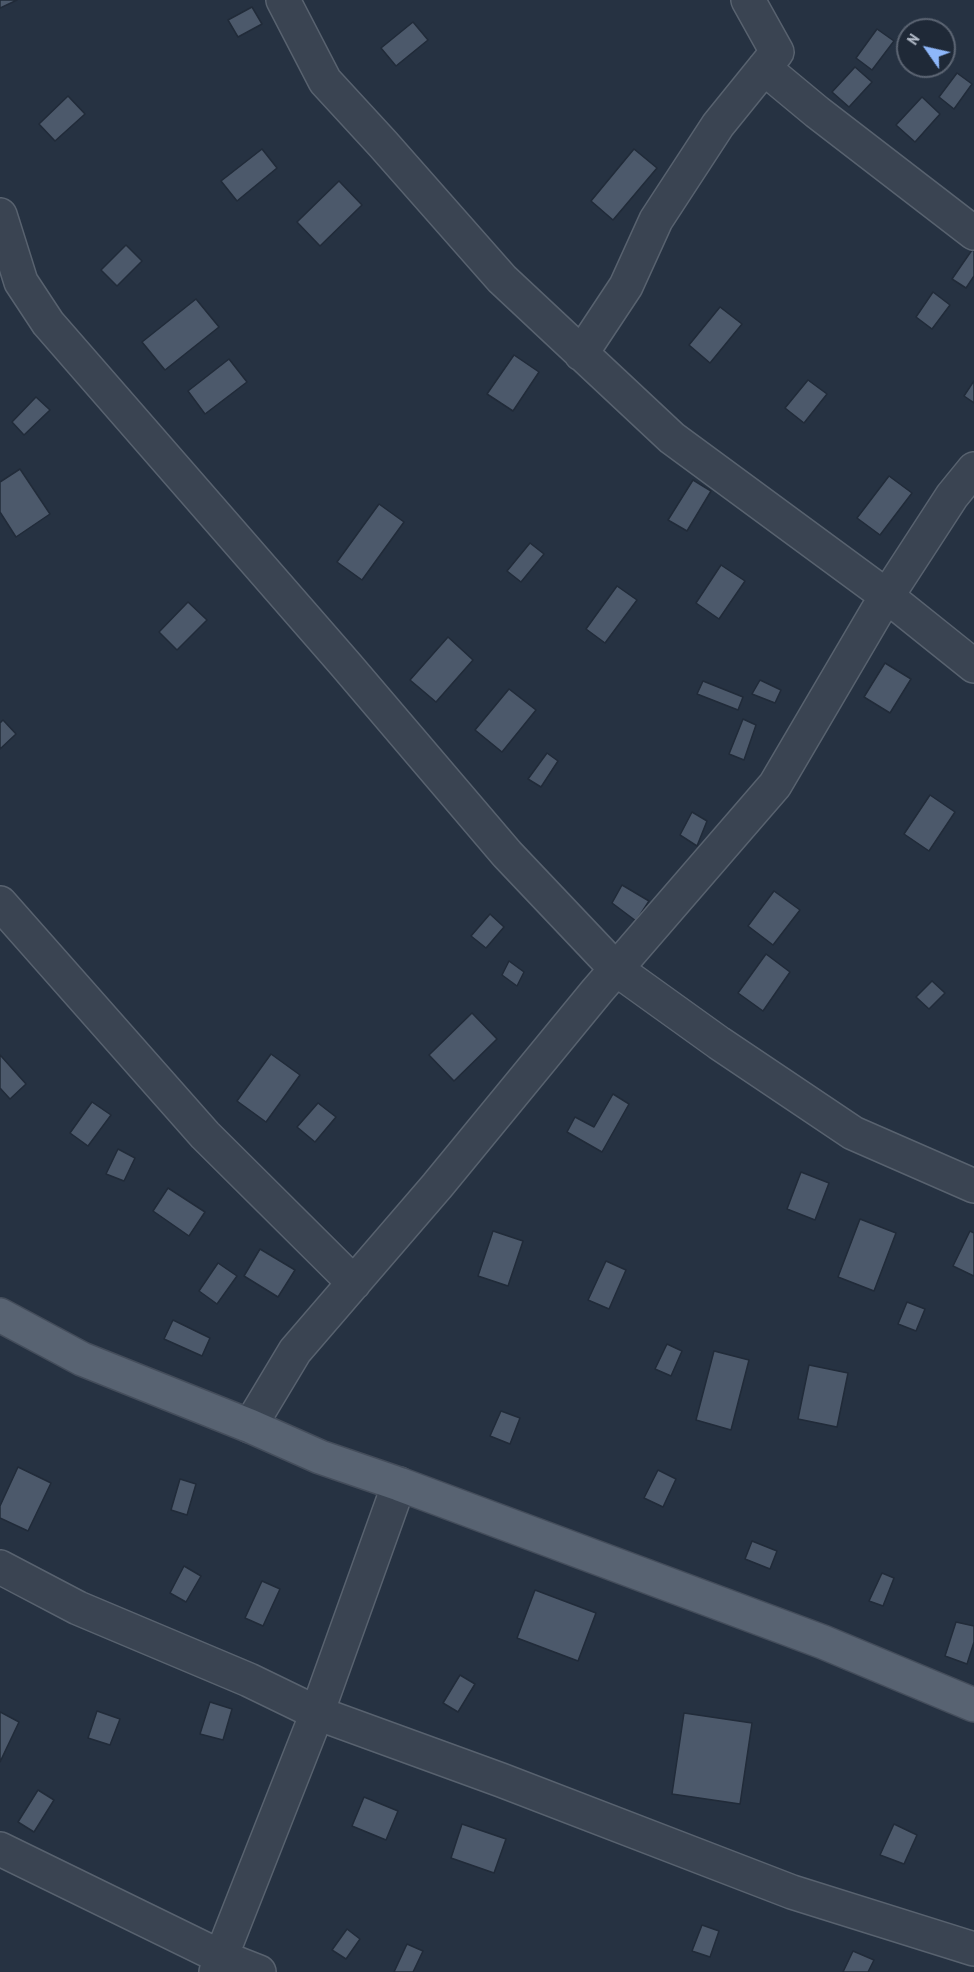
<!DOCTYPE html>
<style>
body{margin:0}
#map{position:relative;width:974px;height:1972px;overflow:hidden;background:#263242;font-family:"PT Sans Narrow",sans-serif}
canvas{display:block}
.north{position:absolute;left:896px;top:18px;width:60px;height:60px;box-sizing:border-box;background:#1f2937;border:2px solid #5c6573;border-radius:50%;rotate:304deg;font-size:16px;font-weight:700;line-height:24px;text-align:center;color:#b7bfcc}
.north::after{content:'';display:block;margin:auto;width:21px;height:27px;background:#8eb7fa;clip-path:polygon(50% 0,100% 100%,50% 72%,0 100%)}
</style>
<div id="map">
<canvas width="974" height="1972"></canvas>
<div class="north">N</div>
</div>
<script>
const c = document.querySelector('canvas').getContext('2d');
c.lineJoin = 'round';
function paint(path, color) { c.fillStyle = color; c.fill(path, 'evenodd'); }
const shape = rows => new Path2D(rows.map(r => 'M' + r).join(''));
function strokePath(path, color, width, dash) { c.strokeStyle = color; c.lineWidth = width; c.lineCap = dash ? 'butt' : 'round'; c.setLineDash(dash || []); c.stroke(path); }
const building = shape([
 [0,0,17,0,0,8,0,0],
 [252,7,262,24,238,37,228,20,252,7],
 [413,22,428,40,396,66,381,48,413,22],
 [877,29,894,41,872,70,856,58,877,29],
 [855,67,872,82,849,107,832,92,855,67],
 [957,73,972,84,954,109,939,97,957,73],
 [68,96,85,114,55,141,39,124,68,96],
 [922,97,940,114,915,142,896,125,922,97],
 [262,149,277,168,237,201,221,181,262,149],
 [634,149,657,168,613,220,591,201,634,149],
 [339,181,362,205,320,246,297,222,339,181],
 [126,245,142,261,117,286,101,270,126,245],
 [972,250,974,251,974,276,966,288,952,279,972,250],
 [933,292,950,305,932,329,916,317,933,292],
 [196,299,219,327,165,370,142,342,196,299],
 [720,307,742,324,710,363,689,345,720,307],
 [514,355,539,372,513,411,487,394,514,355],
 [229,359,247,382,205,414,188,391,229,359],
 [808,380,827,394,804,423,785,408,808,380],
 [974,381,974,403,964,396,974,381],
 [36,397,50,410,24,435,12,422,36,397],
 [20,469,50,514,16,537,0,512,0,482,20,469],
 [889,476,912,493,880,535,857,518,889,476],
 [693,480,711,491,687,531,668,520,693,480],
 [379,504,404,522,362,580,337,562,379,504],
 [530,543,544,554,521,582,507,571,530,543],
 [721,565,745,581,719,619,696,603,721,565],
 [617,586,637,600,605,643,586,629,617,586],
 [188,602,207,620,177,650,159,632,188,602],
 [448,637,473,660,436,702,410,680,448,637],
 [885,663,911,679,890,713,864,697,885,663],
 [760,680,781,690,775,703,752,694,760,680],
 [703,681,743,697,738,710,697,694,703,681],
 [509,689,536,710,502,752,475,730,509,689],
 [743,719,756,725,744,760,729,754,743,719],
 [3,720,16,734,0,749,0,723,3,720],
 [547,753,558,761,541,787,528,779,547,753],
 [930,795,955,812,929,851,904,834,930,795],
 [692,812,707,821,697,846,680,835,692,812],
 [622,885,649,901,636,921,612,903,622,885],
 [774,891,800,910,773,945,748,926,774,891],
 [490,914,504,927,486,948,471,936,490,914],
 [766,954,790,972,763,1011,738,993,766,954],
 [509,961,524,972,517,986,502,975,509,961],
 [932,981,945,993,929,1009,916,997,932,981],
 [472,1013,497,1039,454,1081,429,1055,472,1013],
 [271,1054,300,1075,266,1122,237,1101,271,1054],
 [0,1055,26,1084,10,1099,0,1088,0,1055],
 [613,1094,629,1104,602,1152,567,1132,575,1117,594,1127,613,1094],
 [92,1102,111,1115,88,1146,70,1133,92,1102],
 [318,1103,336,1117,315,1142,297,1127,318,1103],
 [118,1149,135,1158,124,1181,106,1174,118,1149],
 [801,1172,829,1183,815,1220,787,1209,801,1172],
 [168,1188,205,1212,189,1236,153,1211,168,1188],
 [860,1219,896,1233,874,1291,838,1277,860,1219],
 [493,1231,523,1241,508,1286,478,1276,493,1231],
 [970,1231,974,1233,974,1276,953,1266,970,1231],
 [260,1249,295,1270,278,1297,244,1276,260,1249],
 [606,1261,626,1270,609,1309,588,1300,606,1261],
 [218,1263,237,1276,217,1304,199,1291,218,1263],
 [907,1302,925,1309,916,1331,898,1324,907,1302],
 [173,1320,210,1338,202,1356,164,1339,173,1320],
 [667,1344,682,1351,671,1376,655,1369,667,1344],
 [714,1351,749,1360,731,1430,696,1420,714,1351],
 [809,1365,848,1373,837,1427,798,1419,809,1365],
 [501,1411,520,1418,510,1444,490,1436,501,1411],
 [18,1467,51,1483,28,1531,0,1518,0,1506,18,1467],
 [658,1470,676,1479,663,1507,644,1498,658,1470],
 [180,1479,196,1484,187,1515,171,1510,180,1479],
 [752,1541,777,1551,770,1569,745,1559,752,1541],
 [184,1566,201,1576,186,1602,170,1593,184,1566],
 [882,1573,894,1578,883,1606,869,1601,882,1573],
 [262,1581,280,1589,263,1626,245,1618,262,1581],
 [535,1590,596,1613,578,1661,517,1638,535,1590],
 [956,1622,974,1626,974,1642,967,1664,945,1656,956,1622],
 [460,1675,475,1684,458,1712,443,1703,460,1675],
 [210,1702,232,1709,223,1740,200,1734,210,1702],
 [97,1711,120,1719,110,1745,88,1738,97,1711],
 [0,1712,19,1722,0,1762,0,1712],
 [684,1713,752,1723,740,1804,672,1794,684,1713],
 [38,1790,54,1800,34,1832,18,1822,38,1790],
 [364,1797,398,1811,386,1840,352,1826,364,1797],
 [462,1824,506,1839,494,1873,451,1858,462,1824],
 [894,1824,917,1835,904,1864,880,1855,894,1824],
 [702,1925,719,1931,710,1957,692,1951,702,1925],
 [347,1929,360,1939,346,1959,332,1950,347,1929],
 [407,1944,423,1951,413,1972,394,1972,407,1944],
 [853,1951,874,1960,868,1972,843,1972,853,1951]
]);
paint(building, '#4c596b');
strokePath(building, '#212b39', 1.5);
const minor = shape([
 [283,0,325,81,383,144,502,279,672,438,888,597,974,666],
 [764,68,817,112,974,233],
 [0,215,21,282,48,323,346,665,507,854,616,969,719,1043,853,1133,974,1186],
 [581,354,626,286,656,220,718,125,777,52,748,0],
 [0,903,205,1135,354,1283],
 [250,1426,295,1351,437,1186,597,991,775,785,876,613,952,496,974,469],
 [0,1567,78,1608,249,1680,317,1713,501,1780,792,1892,974,1949],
 [0,1849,221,1957,317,1713,399,1484],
 [216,1972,221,1957,259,1972]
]);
const major = shape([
 [0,1315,82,1359,250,1426,320,1457,399,1484,823,1642,974,1705]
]);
strokePath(minor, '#58626f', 36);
strokePath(major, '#444d5b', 36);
strokePath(minor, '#3a4452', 33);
strokePath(major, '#586372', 33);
</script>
